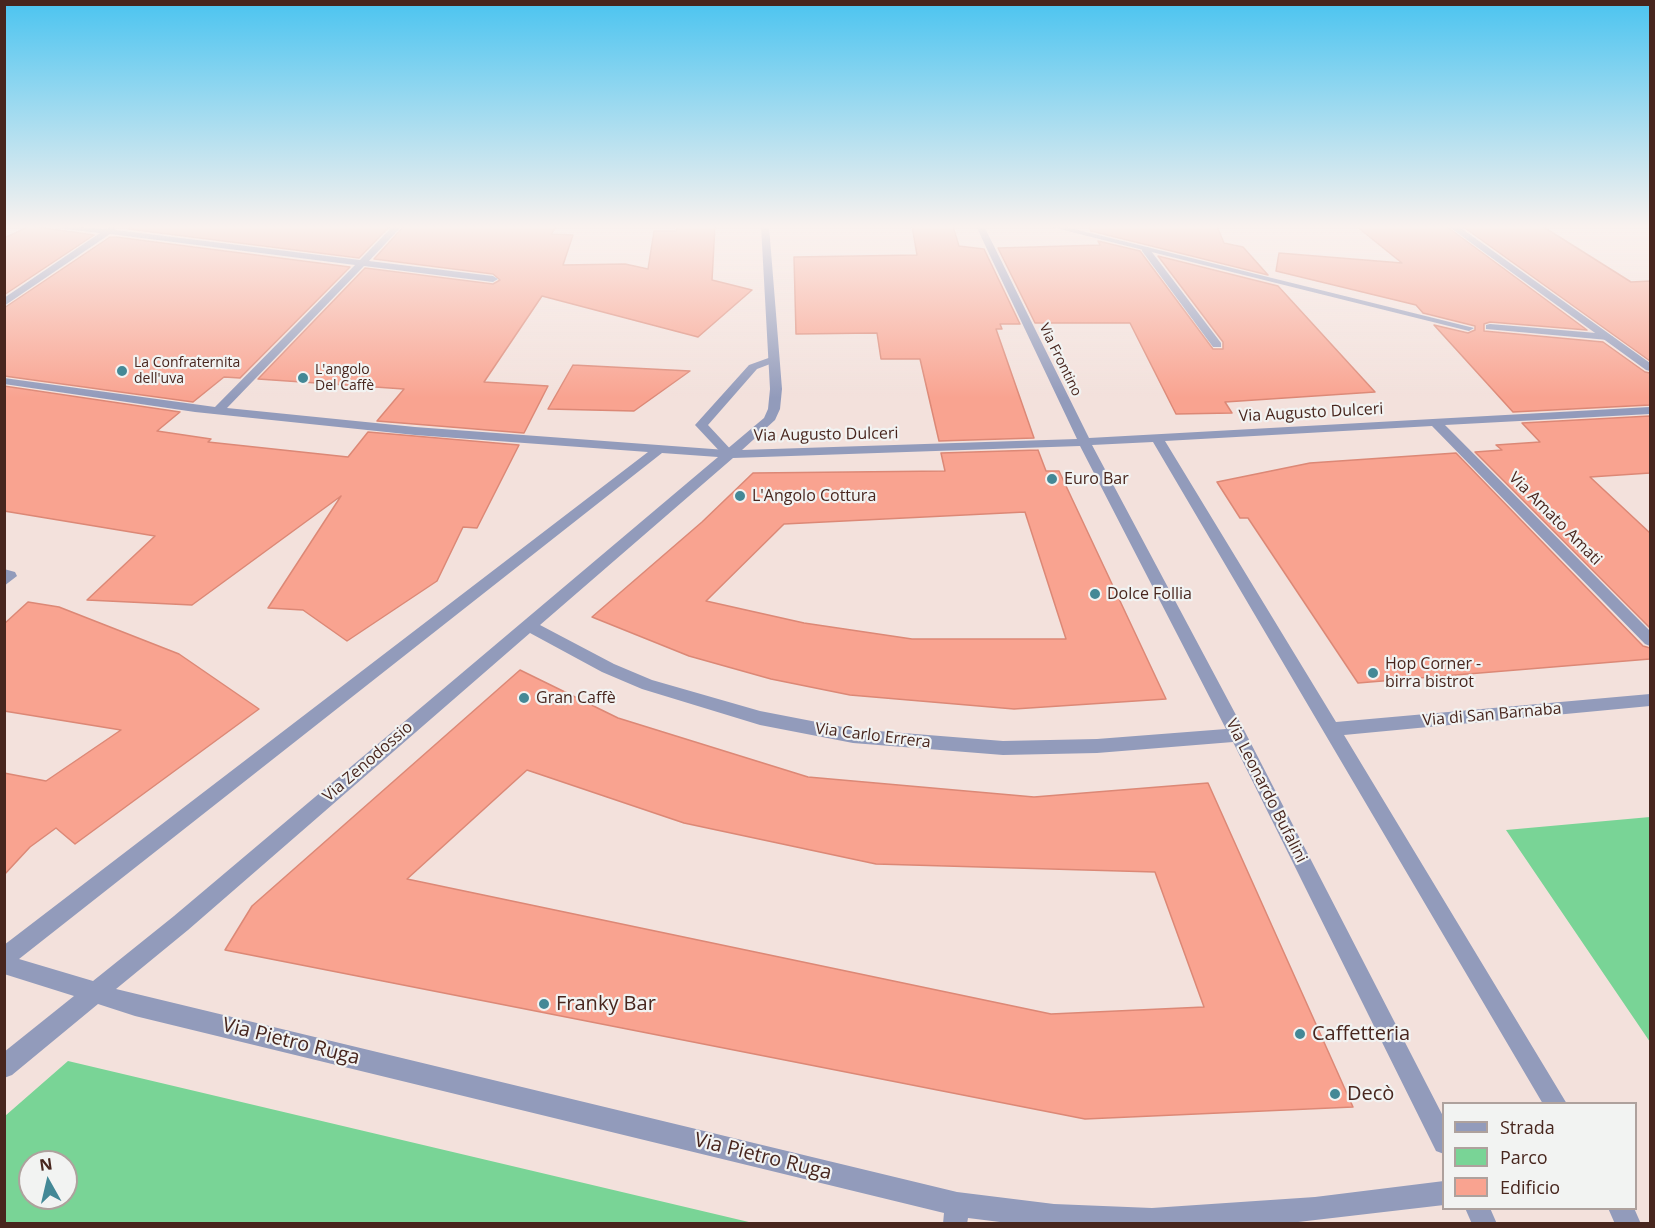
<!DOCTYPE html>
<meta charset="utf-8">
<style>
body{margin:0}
#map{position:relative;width:1655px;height:1228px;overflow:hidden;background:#f3e1dc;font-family:"Open Sans",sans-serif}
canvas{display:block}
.frame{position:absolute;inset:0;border:6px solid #48261e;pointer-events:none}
.legend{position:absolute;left:1442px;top:1102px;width:195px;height:108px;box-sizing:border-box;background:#f2f3f2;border:2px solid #aea19d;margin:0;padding:8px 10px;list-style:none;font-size:18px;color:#48261e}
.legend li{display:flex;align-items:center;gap:12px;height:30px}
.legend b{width:30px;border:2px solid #aea19d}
.north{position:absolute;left:18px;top:1150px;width:60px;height:60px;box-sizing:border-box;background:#f2f3f2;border:2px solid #aea19d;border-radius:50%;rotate:352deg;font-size:16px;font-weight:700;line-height:24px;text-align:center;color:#48261e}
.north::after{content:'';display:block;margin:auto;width:21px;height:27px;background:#448896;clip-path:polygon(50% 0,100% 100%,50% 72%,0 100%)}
</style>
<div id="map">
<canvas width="1655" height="1228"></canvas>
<div class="frame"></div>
<ul class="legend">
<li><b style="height:8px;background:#929bbb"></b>Strada</li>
<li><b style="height:16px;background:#79d496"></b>Parco</li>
<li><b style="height:16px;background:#f9a390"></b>Edificio</li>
</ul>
<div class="north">N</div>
</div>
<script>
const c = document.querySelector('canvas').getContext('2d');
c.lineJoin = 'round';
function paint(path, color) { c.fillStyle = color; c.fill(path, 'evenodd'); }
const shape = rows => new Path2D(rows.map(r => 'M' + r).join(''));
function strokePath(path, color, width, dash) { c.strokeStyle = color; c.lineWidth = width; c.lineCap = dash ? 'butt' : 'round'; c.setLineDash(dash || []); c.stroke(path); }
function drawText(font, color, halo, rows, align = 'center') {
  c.font = font + ' "Open Sans",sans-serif'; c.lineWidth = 4.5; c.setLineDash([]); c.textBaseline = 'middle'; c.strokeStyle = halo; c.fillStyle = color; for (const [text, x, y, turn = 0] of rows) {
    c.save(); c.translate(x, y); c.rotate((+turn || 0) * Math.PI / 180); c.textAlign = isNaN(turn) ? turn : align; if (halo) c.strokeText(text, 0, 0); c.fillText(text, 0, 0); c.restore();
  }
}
paint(shape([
 [1650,817,1650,1042,1506,830],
 [68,1061,753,1223,5,1223,5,1116],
 [30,1162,66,1162,66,1198,30,1198]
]), '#79d496');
const building = shape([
 [30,226,94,235,4,295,4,238,30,226],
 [133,226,390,226,359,258,128,229,133,226],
 [404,226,557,226,551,234,573,235,563,265,625,264,648,269,654,231,676,231,677,226,715,226,712,280,752,290,698,337,542,296,484,382,548,386,524,433,377,421,404,389,258,379,365,268,493,284,500,280,493,274,374,259,404,226],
 [912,226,953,226,959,246,984,249,1020,324,1000,324,1002,329,996,329,1034,438,939,441,920,359,881,359,877,333,796,334,794,257,917,255,912,226],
 [1088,226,1217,226,1224,243,1243,247,1268,275,1091,231,1088,226],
 [1356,226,1446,226,1587,330,1490,322,1484,324,1484,331,1603,342,1645,372,1650,373,1650,405,1513,412,1434,325,1468,333,1475,330,1475,326,1423,313,1416,305,1276,271,1279,253,1402,263,1356,226],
 [1462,226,1542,226,1631,282,1650,281,1650,361,1462,226],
 [110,237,116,237,350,267,240,378,224,377,193,402,4,376,4,308,110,237],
 [1098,241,1140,251,1213,349,1223,349,1223,342,1158,256,1278,286,1375,392,1225,402,1232,413,1176,414,1130,323,1035,323,998,248,1100,245,1098,241],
 [573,365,690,371,634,411,548,409,573,365],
 [4,386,180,412,157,431,211,439,208,442,348,457,368,432,519,445,477,528,463,527,437,581,347,641,303,610,268,608,341,496,192,605,87,600,155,536,4,511,4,386],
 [1650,416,1650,473,1590,477,1650,533,1650,628,1475,452,1502,450,1496,445,1540,442,1522,423,1650,416],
 [1038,450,1046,471,1059,471,1166,699,1014,709,850,695,771,679,689,656,592,617,702,522,753,473,945,471,941,453,1038,450],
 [1025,512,1066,639,912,639,804,623,706,601,784,524,1025,512],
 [1456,453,1643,646,1650,648,1650,659,1358,683,1248,518,1240,518,1217,482,1310,463,1456,453],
 [28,602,59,607,179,654,259,709,75,844,56,828,30,847,4,875,4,773,46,781,121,730,4,711,4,624,28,602],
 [520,670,618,718,808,777,1034,797,1208,783,1353,1107,1085,1119,225,950,252,906,520,670],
 [527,770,684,823,876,864,1155,872,1204,1007,1051,1014,407,879,527,770]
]);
paint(building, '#f9a390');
strokePath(building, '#dc8876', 1.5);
paint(shape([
 [1142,247,1148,247,1221,343,1221,347,1213,347,1142,251,1142,247],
 [1490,324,1608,334,1613,337,1608,340,1486,329,1486,325,1490,324],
 [774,356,778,357,778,361,757,369,708,425,735,454,733,457,725,457,695,425,749,365,774,356],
 [4,569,15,572,17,576,4,586,4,569]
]), '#929bbb');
paint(shape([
 [60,226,107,229,112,226,116,230,360,260,393,226,402,226,369,261,493,276,498,279,493,282,364,266,227,408,415,427,726,450,764,418,768,409,770,389,761,226,769,226,782,389,780,409,775,420,742,450,1077,439,976,226,984,226,1089,438,1650,407,1650,414,1445,425,1650,631,1650,646,1645,644,1432,426,1165,441,1336,722,1650,694,1650,706,1344,735,1567,1104,1543,1104,1153,442,1092,445,1244,730,1444,1118,1444,1154,1436,1151,1233,742,1097,753,1003,755,853,743,760,725,642,689,602,672,530,633,188,930,116,989,957,1192,1054,1204,1152,1208,1315,1197,1444,1181,1444,1205,1281,1224,1016,1224,968,1218,967,1224,943,1224,944,1213,135,1016,98,1004,12,1075,4,1078,4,1052,74,996,4,974,4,945,648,452,415,435,195,412,4,384,4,378,215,407,355,265,110,234,4,306,4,298,100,233,64,229,60,226],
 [1080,446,1226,729,1097,739,1003,741,853,729,760,711,652,680,614,664,540,625,733,458,1080,446],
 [662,453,718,457,174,916,93,981,19,959,662,453],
 [1047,226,1062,226,1474,328,1469,331,1047,226],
 [1448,226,1458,226,1650,363,1650,371,1646,370,1448,226],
 [1465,1208,1490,1208,1497,1224,1472,1224,1465,1208],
 [1608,1208,1634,1208,1641,1224,1615,1224,1608,1208]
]), '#929bbb');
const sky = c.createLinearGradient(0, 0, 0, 398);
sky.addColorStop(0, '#4bc4f0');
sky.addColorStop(0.57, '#faf2ef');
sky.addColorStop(1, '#faf2ef00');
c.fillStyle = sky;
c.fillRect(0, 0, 1655, 398);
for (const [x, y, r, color] of [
 [122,371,6,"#448896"],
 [303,378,6,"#448896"],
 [1052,479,6,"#448896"],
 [740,496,6,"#448896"],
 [1095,594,6,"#448896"],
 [1373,673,6,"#448896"],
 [524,698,6,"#448896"],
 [544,1004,6,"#448896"],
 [1300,1034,6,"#448896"],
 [1335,1094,6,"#448896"]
]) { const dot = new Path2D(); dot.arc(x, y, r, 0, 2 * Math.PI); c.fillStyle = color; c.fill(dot); strokePath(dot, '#f2f3f2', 2); }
drawText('14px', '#48261e', '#f2f3f2', [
 ["Via Frontino",1060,360,64]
]);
drawText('14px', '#48261e', '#f2f3f2', [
 ["La Confraternita",134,363],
 ["dell'uva",134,379],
 ["L'angolo",315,370],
 ["Del Caffè",315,386]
], 'left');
drawText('16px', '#48261e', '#f2f3f2', [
 ["Via Augusto Dulceri",1311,413,-3],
 ["Via Augusto Dulceri",826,435,-1],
 ["Via Amato Amati",1555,519,45],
 ["Via di San Barnaba",1492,715,-5],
 ["Via Carlo Errera",873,736,7],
 ["Via Zenodossio",368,762,-41],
 ["Via Leonardo Bufalini",1266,791,63]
]);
drawText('16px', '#48261e', '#f2f3f2', [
 ["Euro Bar",1064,479],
 ["L'Angolo Cottura",752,496],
 ["Dolce Follia",1107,594],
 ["Hop Corner -",1385,664],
 ["birra bistrot",1385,682],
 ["Gran Caffè",536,698]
], 'left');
drawText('20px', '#48261e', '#f2f3f2', [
 ["Franky Bar",556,1004],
 ["Caffetteria",1312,1034],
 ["Decò",1347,1094]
], 'left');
drawText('20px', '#48261e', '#f2f3f2', [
 ["Via Pietro Ruga",291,1042,14],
 ["Via Pietro Ruga",763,1157,14]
]);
</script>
